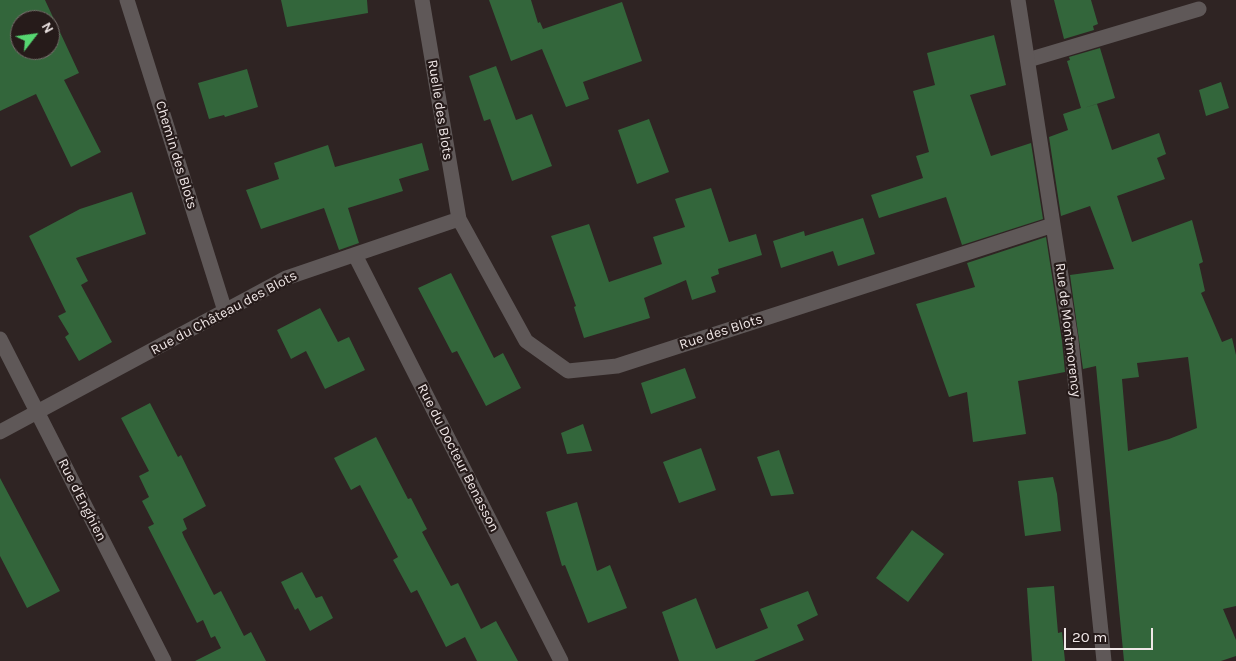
<!DOCTYPE html>
<meta charset="utf-8">
<style>
body{margin:0}
#map{position:relative;width:1236px;height:661px;overflow:hidden;background:#2f2423;font-family:Karla,sans-serif}
canvas{display:block}
.north{position:absolute;left:10px;top:10px;width:50px;height:50px;box-sizing:border-box;background:#261b1a;border:1px solid #776d6c;border-radius:50%;rotate:60deg;font-size:14px;font-weight:700;line-height:20px;text-align:center;color:#f0e7e7}
.north::after{content:'';display:block;margin:auto;width:18px;height:22px;background:#56d671;clip-path:polygon(50% 0,100% 100%,50% 72%,0 100%)}
.scale{position:absolute;left:1064px;top:628px;width:89px;height:22px;box-sizing:border-box;border:2px solid #f0e7e7;border-top:0;padding-left:6px;font-size:15px;line-height:18px;white-space:nowrap;color:#f0e7e7;-webkit-text-stroke:4px #261b1a;paint-order:stroke}
</style>
<div id="map">
<canvas width="1236" height="661"></canvas>
<div class="north">N</div>
<div class="scale">20 m</div>
</div>
<script>
const c = document.querySelector('canvas').getContext('2d');
c.lineJoin = 'round';
function paint(path, color) { c.fillStyle = color; c.fill(path, 'evenodd'); }
const shape = rows => new Path2D(rows.map(r => 'M' + r).join(''));
function strokePath(path, color, width, dash) { c.strokeStyle = color; c.lineWidth = width; c.lineCap = dash ? 'butt' : 'round'; c.setLineDash(dash || []); c.stroke(path); }
function drawText(font, color, halo, rows, align = 'center') {
  c.font = font + ' Karla,sans-serif'; c.lineWidth = 4.5; c.setLineDash([]); c.textBaseline = 'middle'; c.strokeStyle = halo; c.fillStyle = color; for (const [text, x, y, turn = 0] of rows) {
    c.save(); c.translate(x, y); c.rotate((+turn || 0) * Math.PI / 180); c.textAlign = isNaN(turn) ? turn : align; if (halo) c.strokeText(text, 0, 0); c.fillText(text, 0, 0); c.restore();
  }
}
paint(shape([
 [0,0,45,0,79,73,64,80,101,152,71,167,36,94,0,111],
 [20,20,50,20,50,50,20,50],
 [281,0,367,0,368,13,287,27],
 [489,0,531,0,538,23,540,22,543,29,622,2,642,61,583,82,589,99,566,107,542,49,511,61],
 [1054,0,1091,0,1098,24,1093,26,1094,30,1064,39],
 [994,35,1006,85,970,95,991,156,1031,143,1043,219,962,245,946,197,879,218,871,195,923,178,916,156,929,152,913,91,935,85,927,53],
 [1100,48,1115,98,1084,108,1097,104,1112,150,1159,133,1166,154,1157,158,1165,179,1117,196,1132,242,1192,220,1203,262,1199,264,1205,291,1201,293,1222,342,1232,338,1236,355,1236,606,1223,609,1236,640,1236,656,1221,661,1124,661,1096,366,1083,369,1070,275,1114,269,1090,206,1061,216,1049,137,1068,130,1063,114,1081,108,1067,61,1070,60,1069,57],
 [1188,357,1197,428,1169,439,1128,451,1122,379,1139,377,1137,363],
 [496,66,516,120,532,114,552,166,512,181,490,119,484,121,469,76],
 [247,69,258,107,225,117,224,115,209,119,198,83],
 [1221,82,1229,108,1206,116,1199,90],
 [649,119,669,172,637,184,618,130],
 [422,143,429,170,399,179,403,191,348,208,359,243,339,250,324,208,261,229,246,190,279,179,274,163,328,145,335,167],
 [711,188,729,242,756,234,762,255,718,269,719,274,711,277,716,292,692,300,686,280,644,298,650,318,584,338,574,307,576,306,551,236,589,224,609,282,662,264,653,237,685,227,675,199],
 [132,192,146,234,76,258,88,281,81,285,112,342,79,361,65,337,69,334,58,316,66,312,29,236,80,209],
 [863,218,875,254,838,266,833,251,781,268,773,241,804,231,805,236],
 [1046,237,1062,341,1065,372,1018,381,1026,434,973,442,967,392,949,397,916,304,975,287,967,263],
 [451,273,494,358,503,353,521,388,486,406,457,351,452,353,418,288],
 [320,308,338,342,349,337,365,370,325,389,306,351,291,359,277,330],
 [685,368,696,398,651,414,641,383],
 [150,403,178,457,181,455,206,506,183,519,187,529,182,532,184,537,214,595,221,591,244,636,251,632,266,661,195,661,221,648,215,636,211,638,203,620,197,623,148,527,154,524,142,501,149,497,139,476,149,471,121,418],
 [583,424,592,451,567,454,561,433],
 [376,437,408,499,411,498,427,529,422,532,451,586,458,583,481,629,496,621,518,661,477,661,465,637,446,647,417,590,411,593,393,560,398,557,360,485,351,490,334,458],
 [701,448,716,490,679,503,663,462],
 [779,450,794,494,771,496,757,457],
 [1053,477,1057,494,1061,531,1025,536,1018,481],
 [0,478,60,591,27,608,0,556],
 [577,502,597,571,610,565,627,608,588,623,565,565,562,566,546,512],
 [912,530,944,554,908,602,876,578],
 [302,572,316,598,322,596,333,618,310,631,298,608,295,610,281,582],
 [1054,586,1058,633,1062,632,1065,661,1032,661,1027,588],
 [808,591,818,615,797,625,804,640,754,661,679,661,662,612,696,598,716,649,768,628,760,609]
]), '#33663b');
strokePath(shape([
 [127,0,225,311],
 [1028,60,1199,9]
]), '#5f5858', 15);
strokePath(shape([
 [422,0,459,219,526,341,568,371,617,366,1053,225],
 [1018,0,1071,340,1104,661],
 [355,255,561,661],
 [0,339,164,661],
 [0,432,286,278,459,219]
]), '#5f5858', 15);
drawText('14px', '#f0e7e7', '#261b1a', [
 ["Ruelle des Blots",440,110,81],
 ["Chemin des Blots",176,155,73],
 ["Rue du Château des Blots",224,313,-28],
 ["Rue de Montmorency",1068,330,83],
 ["Rue des Blots",721,332,-18],
 ["Rue du Docteur Benasson",458,458,63],
 ["Rue d'Enghien",82,500,63]
]);
</script>
